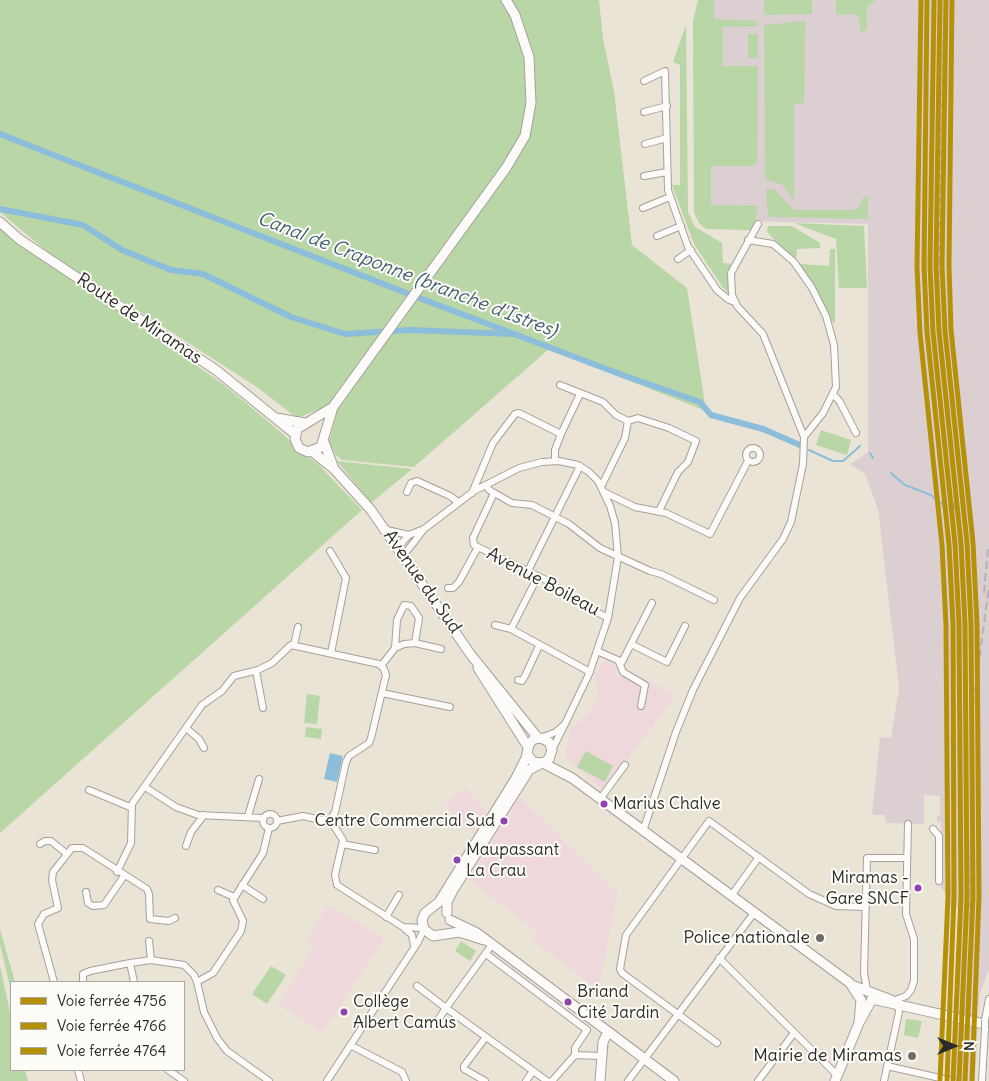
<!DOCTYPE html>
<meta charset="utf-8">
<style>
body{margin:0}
#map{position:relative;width:989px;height:1081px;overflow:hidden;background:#eae4d6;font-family:Delius,sans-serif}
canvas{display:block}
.legend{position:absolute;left:10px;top:981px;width:175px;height:90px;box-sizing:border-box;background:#fdfcf7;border:1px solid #a9a8a5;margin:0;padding:6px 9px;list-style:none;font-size:15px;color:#2b2b2b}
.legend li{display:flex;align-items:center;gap:10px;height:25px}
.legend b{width:25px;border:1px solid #a9a8a5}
.north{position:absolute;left:929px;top:1021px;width:50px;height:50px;-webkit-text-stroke:4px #fdfcf7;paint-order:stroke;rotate:90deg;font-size:14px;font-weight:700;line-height:20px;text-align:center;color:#2b2b2b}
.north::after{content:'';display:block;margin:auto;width:18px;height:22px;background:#2b2b2b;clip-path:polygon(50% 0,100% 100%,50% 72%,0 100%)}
</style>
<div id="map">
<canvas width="989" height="1081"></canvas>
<ul class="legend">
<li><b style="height:6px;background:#b59109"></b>Voie ferrée 4756</li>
<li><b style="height:6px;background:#b59109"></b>Voie ferrée 4766</li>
<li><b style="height:6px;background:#b59109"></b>Voie ferrée 4764</li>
</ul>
<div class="north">N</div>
</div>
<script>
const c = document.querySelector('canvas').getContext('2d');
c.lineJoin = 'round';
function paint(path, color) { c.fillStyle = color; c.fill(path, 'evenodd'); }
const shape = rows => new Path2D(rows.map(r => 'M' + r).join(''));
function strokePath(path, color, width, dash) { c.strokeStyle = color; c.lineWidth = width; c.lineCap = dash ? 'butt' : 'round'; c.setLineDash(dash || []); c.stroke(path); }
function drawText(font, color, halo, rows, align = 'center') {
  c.font = font + ' Delius,sans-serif'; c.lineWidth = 4; c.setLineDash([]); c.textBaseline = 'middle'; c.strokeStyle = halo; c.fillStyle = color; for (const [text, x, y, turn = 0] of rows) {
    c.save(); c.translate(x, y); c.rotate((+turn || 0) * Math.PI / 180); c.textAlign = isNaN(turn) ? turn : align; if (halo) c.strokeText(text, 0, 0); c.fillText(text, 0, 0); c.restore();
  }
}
paint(shape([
 [608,661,616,667,616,676,619,677,625,669,676,695,604,791,566,759,565,755,571,729,588,714,598,696,595,676,598,669,603,662],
 [465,787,486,811,473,832,445,804],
 [519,796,617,893,599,989,532,940,537,931,468,879],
 [328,905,384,938,322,1033,279,1004,314,947,307,941]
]), '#eed8dc');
paint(shape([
 [702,0,989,0,989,969,980,993,978,1017,956,1013,959,1008,959,1001,956,1000,959,907,947,906,947,895,941,888,941,822,937,822,937,816,940,815,940,796,924,795,924,824,886,823,885,815,872,815,880,737,891,738,899,688,878,509,865,474,850,464,868,452,868,224,702,220],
 [955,1022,978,1026,975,1081,954,1081]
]), '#dbcfd2');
paint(shape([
 [0,0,599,0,603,39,614,91,632,245,687,288,706,411,549,349,414,467,342,460,335,454,329,442,340,401,297,418,257,387,50,254,0,212],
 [698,0,714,0,714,19,757,21,757,26,723,27,723,66,758,66,757,163,753,166,711,166,711,205,758,206,755,224,751,230,706,229,699,223,694,213,693,21],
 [764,0,812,0,812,14,767,15,764,12],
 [836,0,876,0,867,7,867,30,861,32,859,18,856,14,836,15],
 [805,21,804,103,794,104,794,201,783,185,767,180,765,176,764,25],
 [686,25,688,212,695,227,722,243,723,263,733,264,729,278,730,295,722,286,694,244,672,185,680,185,680,65,673,62],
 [748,34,758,34,758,58,748,58],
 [766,189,775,190,794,210,852,210,859,208,862,199,868,196,868,219,768,217],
 [794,223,864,226,867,288,839,288,836,239],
 [768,226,792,226,820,243,820,248,797,249,796,261,767,232],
 [0,229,223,384,283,434,304,455,316,462,362,510,0,833],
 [830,249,835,249,835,322,833,323,800,264,829,266],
 [821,430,851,440,847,455,816,445],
 [337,461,412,469,371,503],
 [307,694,320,696,317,724,304,723],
 [306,727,322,729,321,739,305,737],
 [586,751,613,766,605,782,577,767],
 [0,929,15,982,11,982,11,991,0,944],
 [461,941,476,951,470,961,455,951],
 [0,966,11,1017,11,1070,25,1070,28,1081,0,1081],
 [271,966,286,975,267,1004,252,994],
 [906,1019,922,1021,918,1038,904,1035]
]), '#b8d6a6');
paint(shape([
 [330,753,343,756,337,782,324,779]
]), '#8cbdda');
strokePath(shape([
 [809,450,833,461,843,461,860,446],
 [870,453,873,458],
 [891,473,905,485,931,495,948,509]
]), '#8cbdda', 2);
strokePath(shape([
 [0,134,414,296,625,376,700,402,711,415,763,429,800,445],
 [0,209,83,225,122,250,171,270,203,274,291,317,345,334,409,330,515,334]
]), '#8cbdda', 6);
const street = shape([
 [644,81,665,71,668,190,688,247,717,290,729,300,735,302],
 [644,112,667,106],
 [645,144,667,138],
 [644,176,667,172],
 [643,208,670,197],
 [758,224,731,273,732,295,737,306,763,334,804,437],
 [657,236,681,226],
 [678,259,691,250],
 [560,385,603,402,616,415,628,421],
 [833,394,840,402,856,433],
 '746 455a7 7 0 1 1 14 0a7 7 0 1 1-14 0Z',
 [555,461,555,450,561,434,580,394],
 [486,485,489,490,512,503,532,505,569,524,600,548,650,571,661,574,714,600],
 [601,487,625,438,628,421,638,418,669,428,696,441,688,462,678,472,659,511],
 [407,492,411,483,417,481,450,496,458,502],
 [604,492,635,507,666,513,710,534,748,461],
 [472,493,493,443,515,414,519,413,561,434],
 [424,529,474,491,519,468,542,462,559,461,578,465,589,472,598,481,610,506,615,523,618,557,608,618,589,674,565,724],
 [387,530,409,535,424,529,404,555],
 [398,547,409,535],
 [478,547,546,580,570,598,608,618],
 [330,551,346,578,331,653],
 [528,571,580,466],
 [538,576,511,629,590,672],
 [448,588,453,588,459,582,478,547,474,545,473,538,494,493],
 [495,625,511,629],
 [631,644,652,603],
 [294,645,298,627],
 [395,648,397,620,404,605,411,606,419,618,415,643],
 [597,651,622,662,631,644,667,662,685,626],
 [619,662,623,672,645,685,641,706],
 [381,666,395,648,404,644,415,643,441,649],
 [256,671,263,708],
 [518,680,522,681,525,676,539,646],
 [382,693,450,707],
 [186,728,199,739,204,748],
 [541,738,556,732,565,724,552,750],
 [145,787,176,807,198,815,263,818],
 [89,790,130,807],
 [600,799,625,765],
 '263 821a7 7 0 1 1 14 0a7 7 0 1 1-14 0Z',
 [248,816,259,779],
 [277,821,303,816,321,820,330,820,343,840,335,875,337,885,403,927,423,928],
 [933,829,939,836,939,881],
 [643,831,676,732,693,690,740,598,783,539,791,522,803,464,804,437,823,413,836,387,834,345,826,316,812,288,794,262,773,244,748,240],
 [40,844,45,841,51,841,66,853],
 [342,844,375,850],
 [186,846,191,832,204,815],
 [117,872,131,843,132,804,202,705,222,691,234,676,258,670,272,663,291,645,379,664,384,669,386,675,371,738,369,743,349,756,346,762,335,812,330,820],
 [242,885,263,899],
 [218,890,234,897],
 [86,892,88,903,93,906,104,905,124,876],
 [731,896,759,857],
 [386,917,399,895],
 [404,928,412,935,414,946],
 [149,941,151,960],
 [491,946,446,1008,547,1081],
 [486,954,587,1030,575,1048,575,1055],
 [719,958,837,1075],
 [130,963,134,982],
 [54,982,38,924,44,914,58,908,52,880,53,872,72,848,83,848,147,889,149,894,150,919,169,921,175,918],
 [83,982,83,974,90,971,130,963,151,960,184,965,194,975,197,982,204,1012,217,1038,227,1051,269,1081],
 [197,982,213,973,241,931,243,921,233,900,263,853,269,828],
 [417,986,446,1008,438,1020],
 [867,990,864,973,867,858,907,858],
 [890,1002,906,996,911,990,914,981,914,939,906,914,908,824],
 [985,1020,989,999],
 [717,1043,622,973,620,969,626,935,709,821,809,894,836,906,865,907],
 [350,1045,402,1072,406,1081],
 [887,1066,953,1081],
 [78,1070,81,1081],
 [168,1070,184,1081],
 [327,1081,418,942,424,929],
 [485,1081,464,1069,464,1066,486,1037],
 [526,1081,533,1071],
 [552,1081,575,1055,601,1056],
 [628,1081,754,913],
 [758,1081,794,1033],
 [884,1081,899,1012,898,1006],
 [982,1081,985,1029]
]);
const secondary = shape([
 [0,222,19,239,216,370,295,434],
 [333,407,321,447,308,452,299,448,295,439,297,429,333,407,506,168,525,136,531,103,529,57,515,15,506,0],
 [276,418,305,423],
 [324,442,334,469],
 [313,452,334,469,371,510,471,655,538,738],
 [478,668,528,747],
 [543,763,572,778,850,983,861,1000,859,1023],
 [447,913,447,902,453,890,529,770,540,764],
 [450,920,477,933,674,1081],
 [484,940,459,932,433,936,424,929,422,920,425,913,439,902,516,778,526,758,529,744,534,739,541,738,549,742,552,750,549,759,543,763,533,762,527,754],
 [854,986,891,1000],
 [872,999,989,1025],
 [600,1081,603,1042,608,1032],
 [835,1081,859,1023,872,999]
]);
strokePath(street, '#a5a19a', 8);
strokePath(secondary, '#a5a19a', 11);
strokePath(street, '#fcfbf9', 6);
strokePath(secondary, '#fcfbf9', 9);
strokePath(shape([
 [938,313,944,0],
 [954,478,954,534],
 [984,593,988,548],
 [970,921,972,713,989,586]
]), '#b4b3b1', 2, [8, 4]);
const streetBridge = shape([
 [985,1029,985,1020]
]);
strokePath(streetBridge, '#a5a19a', 8, []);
strokePath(streetBridge, '#fcfbf9', 6);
strokePath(shape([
 [940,0,936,266,939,331,961,544,965,624,967,897,959,1081]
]), '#b59109', 5);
strokePath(shape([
 [934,0,930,266,933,332,955,544,959,624,961,897,953,1081]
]), '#b59109', 5);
strokePath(shape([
 [946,0,942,266,945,331,967,543,971,624,973,897,965,1081]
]), '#b59109', 5);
strokePath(shape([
 [927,0,924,267,927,332,949,545,953,624,954,897,947,1080]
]), '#b59109', 5);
strokePath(shape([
 [952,0,949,266,951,330,973,543,977,624,979,897,972,1081]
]), '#b59109', 5);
strokePath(shape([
 [921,0,917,267,920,333,942,545,946,625,948,897,940,1080]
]), '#b59109', 5);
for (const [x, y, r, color] of [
 [604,804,4.5,"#8e44ad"],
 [504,821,4.5,"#8e44ad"],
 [457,860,4.5,"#8e44ad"],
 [918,888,4.5,"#8e44ad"],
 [820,938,5,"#6e6c67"],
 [568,1002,4.5,"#8e44ad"],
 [344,1012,4.5,"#8e44ad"],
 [912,1056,5,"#6e6c67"]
]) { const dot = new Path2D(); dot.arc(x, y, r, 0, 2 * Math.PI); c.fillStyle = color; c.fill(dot); strokePath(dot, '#fdfcf7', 2); }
drawText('17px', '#2b2b2b', '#fdfcf7', [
 ["Marius Chalve",613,804],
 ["Centre Commercial Sud",495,821,"right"],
 ["Maupassant",466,850],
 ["La Crau",466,871],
 ["Miramas -",909,878,"right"],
 ["Gare SNCF",909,899,"right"],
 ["Briand",577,992],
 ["Cité Jardin",577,1013],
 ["Collège",353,1002],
 ["Albert Camus",353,1023]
], 'left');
drawText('18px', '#2b2b2b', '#fdfcf7', [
 ["Route de Miramas",139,319,34],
 ["Avenue du Sud",422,582,55],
 ["Avenue Boileau",543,582,28]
]);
drawText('18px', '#2b2b2b', '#fdfcf7', [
 ["Police nationale",810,938],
 ["Mairie de Miramas",902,1056]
], 'right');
drawText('italic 19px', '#425f71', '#fdfcf7', [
 ["Canal de Craponne (branche d'Istres)",407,275,21]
]);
</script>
